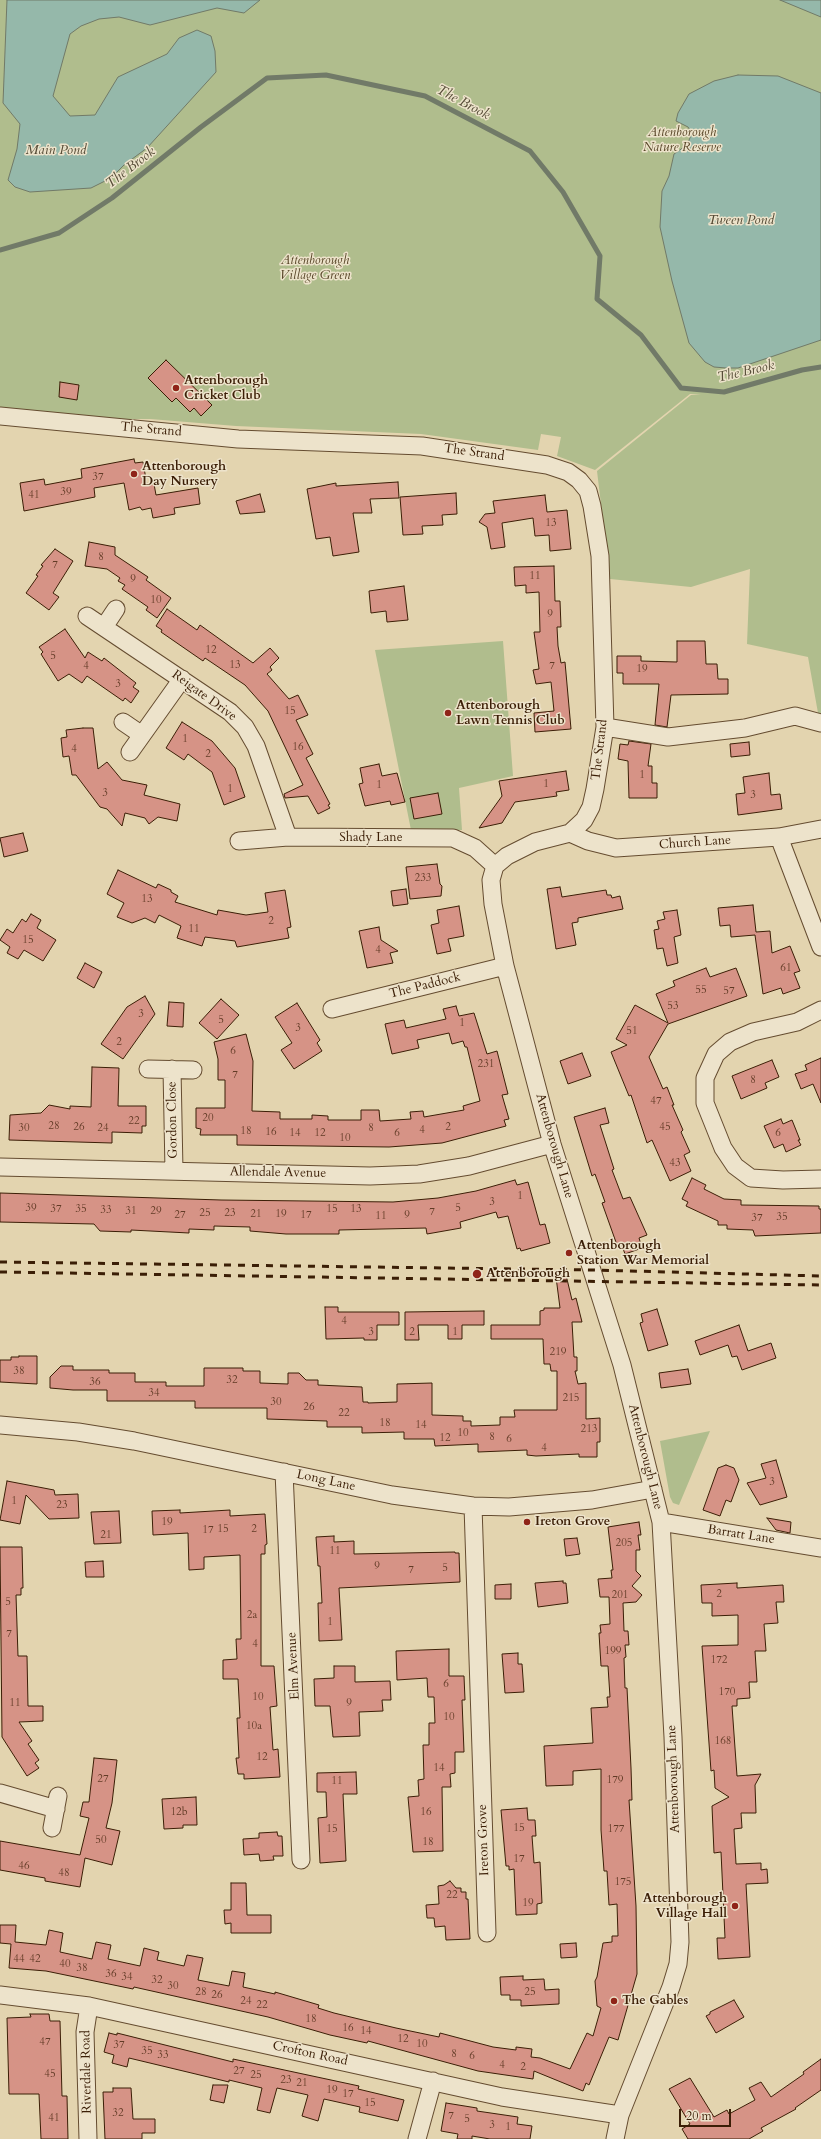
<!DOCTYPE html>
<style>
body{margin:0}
#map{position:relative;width:821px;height:2139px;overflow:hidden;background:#e3d4af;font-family:Cardo,serif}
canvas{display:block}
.scale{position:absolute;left:679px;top:2109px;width:52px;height:18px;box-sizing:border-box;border:2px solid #3b1e06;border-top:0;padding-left:5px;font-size:12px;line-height:14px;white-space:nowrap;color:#3b1e06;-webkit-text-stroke:3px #ede3cb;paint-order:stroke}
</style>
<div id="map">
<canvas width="821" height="2139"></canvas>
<div class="scale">20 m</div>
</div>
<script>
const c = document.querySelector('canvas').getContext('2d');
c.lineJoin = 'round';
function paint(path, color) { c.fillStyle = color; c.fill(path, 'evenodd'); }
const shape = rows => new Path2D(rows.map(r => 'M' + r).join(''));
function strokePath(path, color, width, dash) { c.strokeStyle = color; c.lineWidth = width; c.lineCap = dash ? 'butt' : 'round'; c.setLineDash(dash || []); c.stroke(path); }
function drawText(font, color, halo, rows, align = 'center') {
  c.font = font + ' Cardo,serif'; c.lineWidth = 3; c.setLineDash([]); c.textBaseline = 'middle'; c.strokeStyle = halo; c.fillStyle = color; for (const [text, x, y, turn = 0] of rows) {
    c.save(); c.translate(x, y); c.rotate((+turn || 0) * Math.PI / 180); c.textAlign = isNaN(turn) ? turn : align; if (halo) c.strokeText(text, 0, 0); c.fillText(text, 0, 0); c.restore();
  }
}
paint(shape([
 [0,0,821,0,821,714,818,713,808,657,747,644,750,569,691,587,610,579,597,471,691,395,701,394,690,394,595,470,557,456,561,437,541,434,538,450,421,434,236,426,150,419,116,419,0,409],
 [503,641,513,776,459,788,462,830,411,830,375,650],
 [710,1431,679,1505,673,1503,670,1497,660,1441]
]), '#b0bd8d');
const water = shape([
 [7,0,260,0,244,13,217,8,150,25,119,17,99,19,81,26,70,34,53,96,70,116,95,115,118,77,167,54,179,38,197,30,211,36,215,51,216,72,147,148,124,165,111,178,91,188,30,192,15,187,8,180,17,149,20,124,3,103,7,0],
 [780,0,821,0,821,17,780,0],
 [738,75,778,76,821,93,821,340,738,368,726,368,714,367,705,362,689,343,672,281,660,227,662,191,669,176,674,154,687,145,692,133,688,127,676,121,678,113,689,94,714,81,738,75]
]);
paint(water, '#95b8aa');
strokePath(water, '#717a68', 1);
strokePath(shape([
 [0,250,59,233,112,198,201,127,267,78,326,75,425,96,530,151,563,192,600,256,597,299,641,335,681,388,724,392,802,370,821,367]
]), '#717a68', 5);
const building = shape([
 [166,360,212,405,201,416,194,408,190,412,176,398,172,402,148,378,166,360],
 [60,382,79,385,77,400,59,397,60,382],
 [134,459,135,463,143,462,147,485,154,484,156,495,198,488,200,504,174,508,175,514,153,518,151,508,142,510,140,507,129,510,124,483,94,488,95,497,24,511,20,483,44,479,45,485,82,478,81,469,134,459],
 [398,482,399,498,370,499,372,513,353,513,359,552,333,556,330,537,316,539,307,489,336,483,336,486,398,482],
 [456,493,457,514,442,515,443,525,422,526,423,534,403,535,400,497,456,493],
 [260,494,265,512,240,514,236,501,260,494],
 [545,495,547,512,567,510,571,549,550,551,549,535,535,536,533,518,502,523,505,547,491,549,487,527,479,522,485,514,495,513,493,501,545,495],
 [89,542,115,547,115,555,148,577,146,580,171,598,157,618,146,610,148,607,122,589,125,585,118,581,120,578,107,569,85,566,89,542],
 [55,549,73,561,53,593,59,597,49,610,26,593,38,576,36,575,43,566,41,565,55,549],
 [554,566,555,601,560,601,561,627,557,627,558,646,561,663,565,662,571,729,535,732,534,713,554,711,551,682,536,684,533,670,539,669,534,632,540,632,539,592,526,593,526,585,515,586,514,567,554,566],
 [404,586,408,620,387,622,386,611,371,613,369,591,404,586],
 [167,609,197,630,200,625,253,663,270,648,279,658,270,667,272,670,267,674,289,699,298,695,308,715,296,720,313,754,306,758,330,804,328,805,330,808,318,814,308,796,285,798,284,794,303,785,268,711,245,685,205,658,203,661,161,632,162,630,156,626,167,609],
 [65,629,85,658,88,652,102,661,104,658,136,683,133,687,139,691,131,703,125,698,123,701,87,676,82,683,69,674,58,681,41,654,43,652,39,647,65,629],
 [677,641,705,641,706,664,717,664,718,679,728,679,728,694,671,695,667,727,655,725,659,684,623,684,623,673,617,673,617,656,641,656,641,661,677,662,677,641],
 [182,722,212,741,235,768,245,797,224,805,212,772,188,754,184,760,166,748,182,722],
 [83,728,93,728,98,769,107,762,122,780,147,785,144,795,180,804,177,821,158,817,149,824,145,818,125,813,122,826,107,809,100,807,76,775,72,775,69,756,63,757,61,738,67,737,66,730,83,728],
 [629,741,651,744,648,766,652,766,652,783,657,783,657,798,629,798,628,761,618,759,620,744,628,745,629,741],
 [749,742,750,755,731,757,730,744,749,742],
 [379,764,382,776,397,773,405,802,391,805,390,801,365,806,359,784,363,783,360,768,379,764],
 [566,771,569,790,556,792,557,796,515,802,502,823,479,828,502,796,499,781,566,771],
 [769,773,771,795,780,794,782,809,738,815,736,794,745,793,743,777,769,773],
 [438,793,442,814,414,819,410,798,438,793],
 [23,833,28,851,4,857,0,838,23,833],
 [437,864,440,884,442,886,441,896,410,899,406,867,437,864],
 [118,870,156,888,158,884,171,890,171,892,178,896,175,902,217,915,218,910,246,915,268,912,265,893,285,890,291,927,287,928,289,938,237,947,235,941,205,937,202,946,177,938,181,926,159,915,155,923,145,918,132,923,117,917,124,903,107,894,118,870],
 [560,887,562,897,606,890,607,895,611,895,612,898,620,896,623,909,578,918,578,922,572,923,576,945,556,949,547,889,560,887],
 [406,889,408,904,393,906,391,891,406,889],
 [753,905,756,932,770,931,772,953,790,946,800,971,794,973,800,988,783,994,781,988,763,994,755,935,731,937,730,925,720,926,718,908,753,905],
 [459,906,464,936,448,939,451,951,437,954,431,925,439,923,437,910,459,906],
 [677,910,681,935,674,937,678,963,667,966,663,948,657,949,654,930,659,929,657,921,665,919,663,912,677,910],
 [31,914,41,920,37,928,56,940,43,961,24,950,18,959,7,953,10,947,0,940,7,929,13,933,22,919,26,922,31,914],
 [379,927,381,940,398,951,390,953,393,963,367,968,359,931,379,927],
 [85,963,102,972,94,988,77,978,85,963],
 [706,968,710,977,736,968,747,996,668,1024,649,1057,663,1089,667,1087,674,1105,672,1105,683,1130,681,1132,690,1152,684,1155,691,1171,670,1181,652,1140,647,1143,631,1095,629,1096,611,1052,627,1045,616,1039,635,1005,668,1023,656,994,675,986,673,981,706,968],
 [145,996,155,1014,123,1059,101,1044,127,1007,145,996],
 [221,999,239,1015,217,1039,199,1023,221,999],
 [169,1002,184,1003,183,1027,167,1026,169,1002],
 [297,1003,320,1040,317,1043,322,1051,294,1069,281,1050,292,1043,275,1017,297,1003],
 [456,1006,459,1016,474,1013,487,1054,497,1051,508,1094,502,1095,509,1119,504,1120,506,1126,442,1143,389,1147,237,1145,237,1135,200,1135,201,1129,196,1128,196,1108,225,1108,225,1080,218,1080,218,1059,214,1042,246,1034,253,1061,252,1111,280,1112,280,1119,312,1119,312,1115,328,1116,328,1120,361,1120,361,1110,379,1110,380,1121,411,1119,410,1112,423,1111,424,1117,464,1110,463,1106,480,1101,467,1047,465,1047,463,1041,452,1044,449,1033,417,1040,419,1048,392,1054,385,1024,404,1020,406,1028,446,1019,443,1009,456,1006],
 [582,1053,591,1076,568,1084,560,1061,582,1053],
 [821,1058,821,1103,813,1084,801,1089,795,1074,807,1070,805,1065,821,1058],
 [772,1060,779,1077,765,1083,767,1088,741,1099,732,1076,772,1060],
 [92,1067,119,1068,118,1106,146,1106,146,1126,142,1126,142,1133,112,1132,112,1143,9,1140,10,1115,41,1113,49,1105,70,1109,70,1106,91,1107,92,1067],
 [605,1108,609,1123,600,1125,614,1169,612,1170,623,1199,630,1197,647,1235,639,1238,642,1248,625,1254,621,1243,617,1245,602,1203,605,1202,595,1174,592,1176,574,1117,605,1108],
 [781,1119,783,1124,792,1120,800,1140,798,1140,801,1145,786,1152,783,1144,774,1148,764,1126,781,1119],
 [692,1178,706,1185,704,1189,724,1199,741,1200,741,1205,819,1206,819,1209,821,1209,821,1233,755,1236,753,1230,727,1229,727,1225,718,1225,718,1221,686,1206,688,1202,682,1199,692,1178],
 [515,1180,517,1185,528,1182,540,1225,545,1224,550,1243,521,1251,520,1248,517,1249,508,1216,498,1218,496,1212,460,1222,461,1228,427,1234,426,1228,339,1230,339,1234,286,1234,250,1231,250,1227,214,1226,214,1230,189,1229,189,1233,131,1230,131,1232,100,1231,94,1224,0,1222,0,1193,221,1200,393,1202,438,1198,476,1191,515,1180],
 [566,1275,572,1300,576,1298,582,1322,572,1322,574,1357,577,1357,577,1371,575,1371,578,1384,586,1383,586,1419,600,1418,600,1442,597,1442,597,1457,579,1457,579,1454,536,1456,527,1455,527,1450,478,1452,478,1444,435,1446,434,1439,404,1439,404,1432,362,1433,362,1427,327,1427,327,1421,267,1419,267,1408,195,1408,195,1401,107,1401,107,1390,73,1390,50,1388,50,1377,61,1366,73,1366,73,1370,109,1370,109,1373,135,1373,135,1382,166,1382,166,1386,204,1386,204,1368,243,1368,243,1371,260,1371,260,1383,288,1384,288,1373,299,1373,306,1380,318,1380,318,1385,362,1387,363,1402,368,1402,368,1403,397,1402,397,1384,432,1383,432,1415,463,1416,463,1421,471,1421,471,1426,500,1425,500,1417,515,1417,514,1410,557,1410,557,1371,551,1371,550,1364,544,1364,543,1339,491,1339,491,1325,540,1325,540,1311,544,1310,544,1308,560,1308,556,1277,566,1275],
 [325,1307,338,1307,338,1312,399,1312,399,1325,377,1325,377,1340,364,1340,364,1338,326,1339,325,1307],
 [657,1309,668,1345,648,1351,640,1323,643,1322,641,1314,657,1309],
 [484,1311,484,1325,462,1325,462,1339,448,1339,448,1325,418,1325,419,1340,405,1340,405,1312,484,1311],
 [739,1325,748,1351,771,1343,776,1358,742,1370,737,1356,732,1357,728,1345,700,1355,695,1341,739,1325],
 [19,1356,37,1356,37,1384,0,1382,0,1360,11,1360,11,1357,19,1357,19,1356],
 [688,1369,691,1384,661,1388,659,1373,688,1369],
 [776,1460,787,1497,760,1505,747,1483,766,1478,761,1464,776,1460],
 [726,1465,734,1468,739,1480,731,1502,726,1500,720,1516,703,1510,718,1468,726,1465],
 [7,1481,54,1490,55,1495,78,1494,79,1518,49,1519,26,1495,20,1524,0,1520,7,1481],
 [180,1510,180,1513,230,1510,230,1516,265,1514,267,1544,265,1545,265,1554,261,1554,261,1666,274,1666,277,1706,270,1707,273,1750,278,1749,280,1777,244,1779,244,1774,238,1774,236,1758,239,1758,237,1718,240,1718,238,1679,223,1679,223,1660,237,1659,236,1639,241,1639,240,1555,204,1557,204,1569,189,1570,188,1533,153,1535,152,1511,180,1510],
 [119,1511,121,1543,94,1544,91,1512,119,1511],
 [767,1518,791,1522,790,1533,776,1530,767,1518],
 [639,1522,641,1535,638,1535,640,1550,636,1550,636,1571,641,1576,632,1586,642,1595,636,1602,623,1603,624,1631,628,1631,629,1645,625,1645,626,1657,624,1658,625,1688,627,1688,631,1768,632,1800,629,1800,636,1906,637,1974,618,2040,609,2037,589,2085,586,2083,583,2091,534,2071,533,2079,478,2071,368,2041,367,2043,330,2035,268,2017,134,1987,133,1989,46,1971,9,1968,11,1944,0,1943,0,1925,16,1925,15,1942,46,1945,49,1930,63,1933,60,1952,92,1959,96,1942,111,1945,108,1959,140,1966,144,1948,159,1952,157,1960,184,1966,187,1955,203,1958,198,1980,229,1986,232,1971,245,1973,243,1987,275,1994,275,1992,319,2005,318,2008,334,2013,396,2028,439,2037,440,2033,493,2047,516,2050,516,2047,532,2049,531,2057,540,2058,570,2069,587,2033,593,2036,601,2008,597,2006,595,1981,597,1977,603,1943,612,1942,612,1936,618,1936,617,1904,609,1905,607,1871,604,1871,601,1830,601,1769,573,1771,573,1785,546,1786,544,1746,593,1743,591,1708,608,1707,607,1697,610,1697,608,1666,601,1666,599,1633,601,1633,600,1625,610,1624,609,1597,600,1597,598,1579,612,1578,611,1570,613,1570,608,1527,639,1522],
 [334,1536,334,1542,354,1541,354,1554,455,1552,455,1553,459,1553,460,1582,339,1588,342,1640,319,1641,318,1603,322,1603,320,1566,318,1566,316,1537,334,1536],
 [577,1538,580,1554,566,1556,564,1539,577,1538],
 [0,1547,22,1547,23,1588,21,1588,21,1595,16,1595,18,1656,27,1656,28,1706,43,1706,43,1721,19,1722,32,1741,28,1744,39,1760,35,1763,39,1768,27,1776,2,1737,0,1547],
 [103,1561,104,1577,86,1577,85,1562,103,1561],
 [563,1581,563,1583,566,1583,568,1603,538,1607,535,1583,563,1581],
 [737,1583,737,1588,783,1585,784,1602,776,1602,778,1623,764,1624,766,1651,755,1651,757,1682,749,1682,750,1698,737,1699,737,1706,732,1706,737,1776,761,1774,755,1785,756,1813,741,1813,742,1828,734,1829,736,1864,761,1863,761,1870,767,1869,768,1883,746,1884,750,1957,718,1959,717,1938,725,1938,721,1852,714,1853,712,1806,729,1797,715,1788,714,1770,711,1771,702,1646,738,1645,738,1615,712,1616,712,1603,702,1603,701,1585,737,1583],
 [511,1584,511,1599,495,1599,495,1585,511,1584],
 [449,1649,449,1676,464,1676,465,1700,462,1700,464,1752,455,1752,455,1773,450,1774,451,1787,442,1787,443,1851,413,1852,408,1797,419,1796,418,1780,424,1779,423,1745,429,1745,429,1723,435,1723,434,1697,428,1697,427,1678,397,1680,396,1651,449,1649],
 [518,1653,518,1664,522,1664,524,1692,505,1693,502,1654,518,1653],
 [334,1666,355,1666,355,1682,390,1681,391,1700,382,1700,383,1711,359,1712,360,1736,333,1737,330,1706,315,1706,314,1679,334,1678,334,1666],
 [94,1758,117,1760,112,1803,106,1828,120,1831,112,1865,85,1858,80,1887,45,1881,45,1878,0,1870,0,1841,80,1855,89,1818,80,1816,83,1802,89,1802,94,1758],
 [356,1772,357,1794,343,1794,346,1861,320,1863,318,1818,327,1817,326,1792,317,1792,317,1773,356,1772],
 [196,1797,197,1825,183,1825,183,1828,164,1829,162,1799,196,1797],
 [527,1808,528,1820,535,1820,536,1836,532,1836,534,1863,540,1862,542,1903,537,1904,537,1914,516,1915,514,1869,509,1870,509,1866,506,1866,501,1810,527,1808],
 [277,1832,278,1836,282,1836,283,1856,273,1856,274,1860,260,1861,259,1854,244,1855,243,1839,259,1838,259,1833,277,1832],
 [450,1881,456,1888,461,1888,461,1892,466,1892,466,1899,468,1899,470,1939,446,1940,445,1926,435,1927,434,1918,427,1918,426,1905,439,1904,438,1886,444,1885,450,1881],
 [231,1883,246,1883,247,1915,271,1915,271,1933,231,1933,231,1923,225,1924,224,1910,231,1910,231,1883],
 [576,1943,577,1957,561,1958,560,1944,576,1943],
 [523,1976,523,1980,544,1979,545,1990,559,1989,559,2004,521,2006,521,2000,510,2000,510,1995,501,1995,500,1977,523,1976],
 [734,2000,744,2017,716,2033,706,2016,710,2014,710,2012,734,2000],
 [30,2014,49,2014,50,2021,60,2021,62,2096,67,2096,68,2139,41,2139,39,2094,9,2094,7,2018,31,2017,30,2014],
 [109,2033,117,2035,117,2033,233,2062,233,2059,359,2086,358,2089,404,2100,398,2121,359,2112,360,2107,324,2099,318,2121,302,2116,308,2095,277,2088,270,2113,257,2110,262,2088,229,2080,229,2082,129,2058,127,2067,112,2063,114,2055,104,2052,109,2033],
 [821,2059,821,2090,795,2108,796,2109,761,2128,763,2131,749,2139,688,2139,682,2129,690,2124,669,2089,690,2078,714,2117,727,2110,729,2114,755,2100,749,2088,761,2082,771,2097,804,2074,803,2072,821,2059],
 [213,2085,228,2085,224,2103,210,2100,213,2085],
 [113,2088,131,2088,133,2119,155,2119,155,2133,142,2133,142,2139,105,2139,103,2092,113,2092,113,2088],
 [446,2103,477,2108,477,2111,518,2117,517,2124,532,2126,530,2139,490,2139,472,2136,472,2139,457,2139,458,2134,441,2131,446,2103]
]);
paint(building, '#d69386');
strokePath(building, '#3b1e06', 1);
const minor = shape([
 [0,416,238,439,422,446,547,465,568,472,579,480,588,491,592,506,600,556,605,727,595,789,591,807,584,820,570,833,535,842,507,856,495,866,491,880,493,904,505,966,552,1144,622,1365,661,1522,673,1737,680,1942,678,1964,671,1987,620,2115,615,2139],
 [87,616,230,712,245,727,256,746,288,837],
 [104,627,116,609],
 [123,722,142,735],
 [605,727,668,737,745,728,795,716,821,723],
 [130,752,182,679],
 [570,833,588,841,616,848,779,837,821,829],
 [779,837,821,947],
 [239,841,288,837,453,838,475,848,495,866],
 [332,1009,505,966],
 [821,1010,797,1022,753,1032,730,1042,716,1054,705,1078,705,1103,723,1148,735,1166,751,1178,783,1180,821,1179],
 [148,1069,193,1070],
 [172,1069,174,1171],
 [0,1167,370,1176,419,1174,469,1166,552,1144],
 [0,1425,78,1432,134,1441,392,1495,473,1506,509,1507,592,1500,653,1489],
 [284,1472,301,1860],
 [473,1506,487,1933],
 [661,1522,821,1548],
 [0,1793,56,1809],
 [52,1828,58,1796],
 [0,1995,89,2006,502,2097,620,2115],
 [88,2139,85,2032,89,2006],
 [417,2139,433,2081]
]);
strokePath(minor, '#654c30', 19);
strokePath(minor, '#ede3cb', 17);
strokePath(shape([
 [0,1262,592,1270,821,1276],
 [0,1272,821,1285]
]), '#3b1e06', 3, [7, 7]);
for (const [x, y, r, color] of [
 [176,388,4,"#8f2418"],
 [134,474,4,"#8f2418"],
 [448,713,4,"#8f2418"],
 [569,1253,4,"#8f2418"],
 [477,1274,5,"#8f2418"],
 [527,1522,4,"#8f2418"],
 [735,1906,4,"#8f2418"],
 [614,2001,4,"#8f2418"]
]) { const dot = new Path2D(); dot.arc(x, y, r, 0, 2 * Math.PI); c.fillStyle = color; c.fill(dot); strokePath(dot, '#ede3cb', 1.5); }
drawText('11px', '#623b26', null, [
 ["37",98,477],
 ["39",66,492],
 ["41",34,495],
 ["13",551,523],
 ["8",101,557],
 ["7",55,565],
 ["11",535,576],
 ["9",133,579],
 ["10",156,600],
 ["9",550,614],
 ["12",211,650],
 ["5",53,656],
 ["13",235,665],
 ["4",86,666],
 ["7",552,666],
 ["19",642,669],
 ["3",118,684],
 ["15",290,711],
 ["1",185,739],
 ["16",298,747],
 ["4",74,749],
 ["2",208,754],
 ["1",642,775],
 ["1",546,784],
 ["1",379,785],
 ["1",230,789],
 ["3",105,793],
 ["3",753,795],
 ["233",423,878],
 ["13",147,899],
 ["2",271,921],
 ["11",194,929],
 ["15",28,940],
 ["4",378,950],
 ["61",786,968],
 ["55",701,990],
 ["57",729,991],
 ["53",673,1006],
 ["3",141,1014],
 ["5",221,1020],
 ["1",462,1023],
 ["3",298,1028],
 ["51",632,1031],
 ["2",119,1042],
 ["6",233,1051],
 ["231",486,1064],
 ["7",235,1075],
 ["8",753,1080],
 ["47",656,1101],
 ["20",208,1118],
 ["22",134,1121],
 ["28",54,1126],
 ["26",79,1127],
 ["2",448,1127],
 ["45",665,1127],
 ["30",24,1128],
 ["24",103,1128],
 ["8",371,1128],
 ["4",422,1130],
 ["18",246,1131],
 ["16",271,1132],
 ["14",295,1133],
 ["12",320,1133],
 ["6",397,1133],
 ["6",778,1133],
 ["10",345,1138],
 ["43",675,1163],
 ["1",520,1196],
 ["3",492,1202],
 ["39",31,1208],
 ["5",458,1208],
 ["37",56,1209],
 ["35",81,1209],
 ["15",332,1209],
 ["13",356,1209],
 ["33",106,1210],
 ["31",131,1211],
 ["29",156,1211],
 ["7",432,1212],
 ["25",205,1213],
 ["23",230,1213],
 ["21",256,1214],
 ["19",281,1214],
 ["27",180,1215],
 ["17",306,1215],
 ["9",407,1215],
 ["11",381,1216],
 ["35",782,1217],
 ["37",757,1218],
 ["4",344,1321],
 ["3",371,1332],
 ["2",412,1332],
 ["1",455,1332],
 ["219",558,1352],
 ["38",19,1371],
 ["32",232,1380],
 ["36",95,1382],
 ["34",154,1393],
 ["215",571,1398],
 ["30",276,1402],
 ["26",309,1407],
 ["22",344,1413],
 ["18",385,1423],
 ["14",421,1425],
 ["213",589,1429],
 ["10",463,1433],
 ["8",492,1437],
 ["12",445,1438],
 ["6",509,1439],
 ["4",544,1448],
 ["3",772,1482],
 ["1",14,1501],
 ["23",62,1505],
 ["19",167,1522],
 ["15",223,1529],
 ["2",254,1529],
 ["17",208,1530],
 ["21",106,1535],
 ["205",624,1543],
 ["11",335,1551],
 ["9",377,1566],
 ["5",445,1568],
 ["7",411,1570],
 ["2",719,1594],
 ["201",620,1595],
 ["5",8,1602],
 ["2a",252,1615],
 ["1",330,1622],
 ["7",9,1634],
 ["4",255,1644],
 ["199",613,1651],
 ["172",719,1660],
 ["6",446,1684],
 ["170",727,1692],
 ["10",258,1697],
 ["11",15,1703],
 ["9",349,1703],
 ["10",449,1717],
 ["10a",254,1726],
 ["168",723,1741],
 ["12",262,1757],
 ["14",439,1768],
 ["27",103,1779],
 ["179",615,1780],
 ["11",337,1781],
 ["12b",179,1812],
 ["16",426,1812],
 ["15",519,1828],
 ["15",332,1829],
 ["177",616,1829],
 ["50",101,1840],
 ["18",428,1842],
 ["17",519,1859],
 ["46",24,1866],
 ["48",64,1873],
 ["175",623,1882],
 ["22",452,1895],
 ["19",528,1903],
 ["44",19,1959],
 ["42",35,1959],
 ["40",65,1964],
 ["38",82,1968],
 ["36",111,1974],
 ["34",127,1977],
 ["32",157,1980],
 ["30",173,1986],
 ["28",201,1992],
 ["25",530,1992],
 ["26",217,1995],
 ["24",246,2001],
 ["22",262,2005],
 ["18",311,2019],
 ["16",348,2028],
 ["14",366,2031],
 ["12",403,2039],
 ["47",45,2042],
 ["10",422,2044],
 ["37",119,2045],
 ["35",147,2051],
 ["8",454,2054],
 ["33",163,2055],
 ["6",472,2056],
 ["4",502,2065],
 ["2",523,2067],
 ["27",239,2071],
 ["45",50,2074],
 ["25",256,2075],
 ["23",286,2080],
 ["21",302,2083],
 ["19",332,2090],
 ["17",348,2094],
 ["15",370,2103],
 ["32",118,2113],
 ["7",451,2116],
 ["41",54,2118],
 ["5",467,2119],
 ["3",492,2125],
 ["1",508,2127]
]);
drawText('italic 13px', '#584628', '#ede3cb', [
 ["Attenborough",682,133],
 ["Nature Reserve",682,148],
 ["Attenborough",315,261],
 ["Village Green",315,276]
]);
drawText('bold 13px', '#3b1e06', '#ede3cb', [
 ["Attenborough",184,381],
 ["Cricket Club",184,396],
 ["Attenborough",142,467],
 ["Day Nursery",142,482],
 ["Attenborough",456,706],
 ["Lawn Tennis Club",456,721],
 ["Attenborough",577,1246],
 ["Station War Memorial",577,1261],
 ["Attenborough",486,1274],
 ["Ireton Grove",535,1522],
 ["Attenborough",727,1899,"right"],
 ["Village Hall",727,1914,"right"],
 ["The Gables",622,2001]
], 'left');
drawText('13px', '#3b1e06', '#ede3cb', [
 ["The Strand",151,430,5],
 ["The Strand",474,453,8],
 ["Reigate Drive",204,696,36],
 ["The Strand",600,750,-83],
 ["Shady Lane",371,838],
 ["Church Lane",695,843,-4],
 ["The Paddock",425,986,-14],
 ["Gordon Close",173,1120,-91],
 ["Attenborough Lane",554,1146,74],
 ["Allendale Avenue",278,1173,1],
 ["Attenborough Lane",645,1457,76],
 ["Long Lane",326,1481,12],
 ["Barratt Lane",741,1535,9],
 ["Elm Avenue",294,1666,-93],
 ["Attenborough Lane",674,1779,-92],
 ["Ireton Grove",484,1840,-92],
 ["Crofton Road",310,2054,12],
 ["Riverdale Road",87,2072,-91]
]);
drawText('italic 14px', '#564c37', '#ede3cb', [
 ["The Brook",463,103,28],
 ["Main Pond",56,151],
 ["The Brook",131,168,-38],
 ["Tween Pond",741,221],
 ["The Brook",746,372,-13]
]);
</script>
